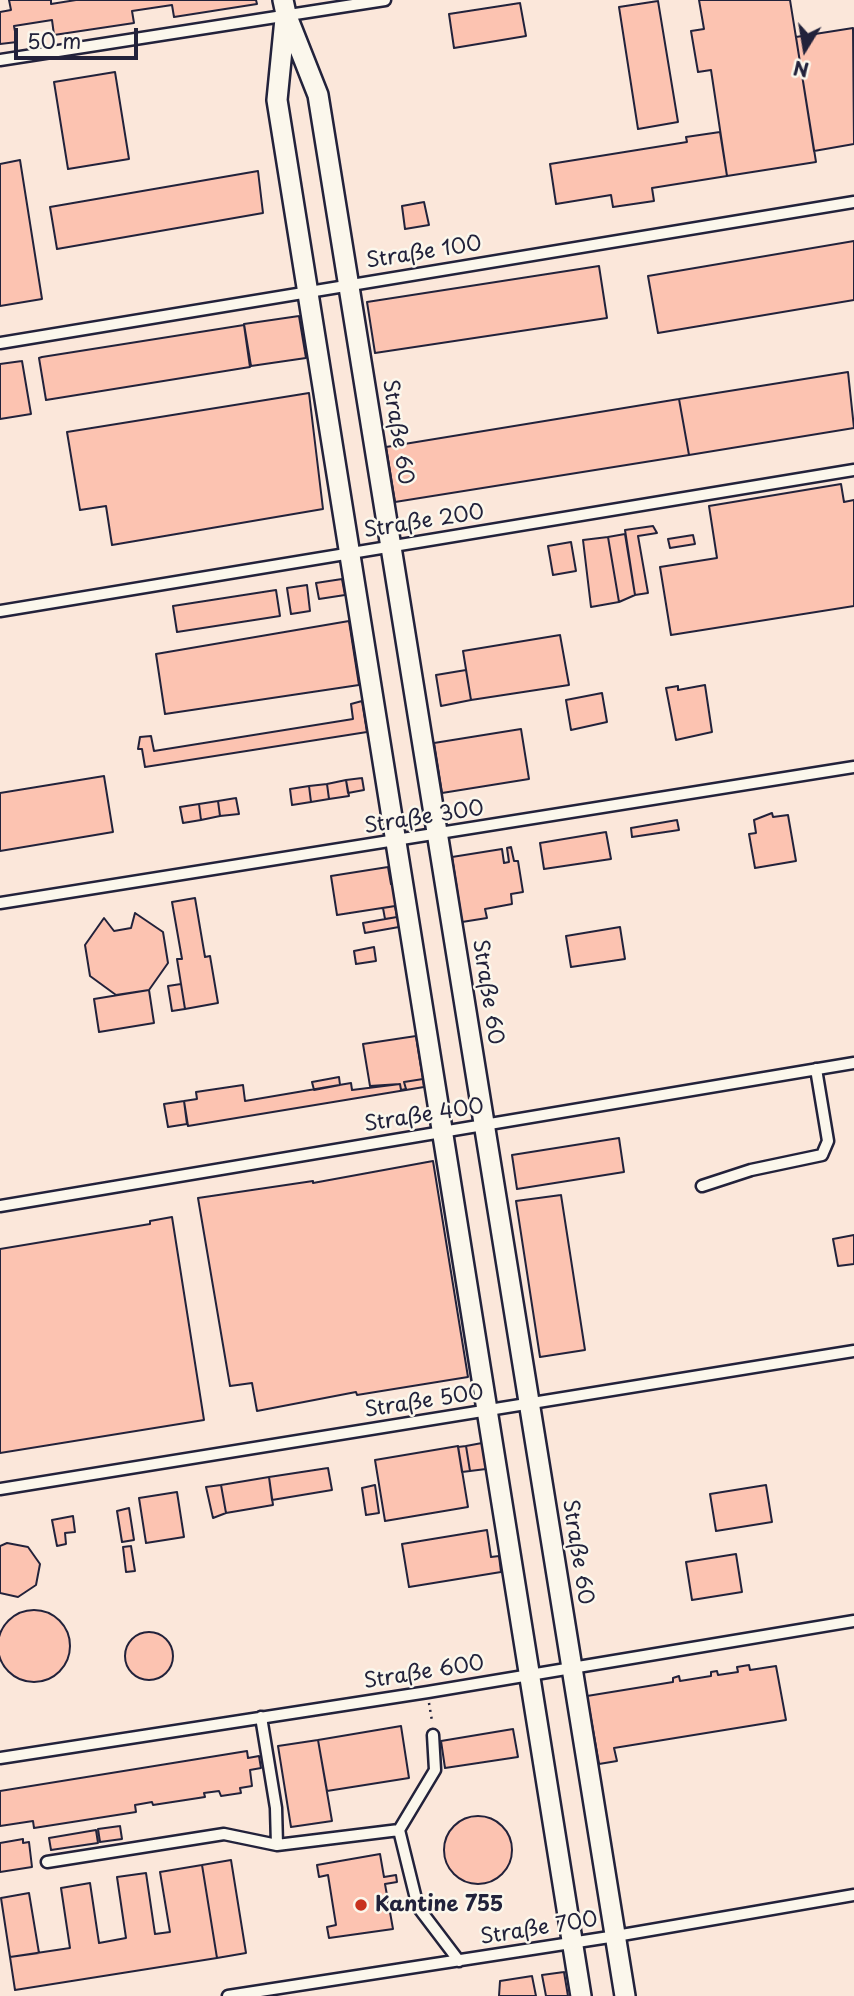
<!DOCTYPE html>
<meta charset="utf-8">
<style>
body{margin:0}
#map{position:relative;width:854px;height:1996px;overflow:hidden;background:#fbf7ec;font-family:"Playpen Sans",sans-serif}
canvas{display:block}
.north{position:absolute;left:770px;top:14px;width:70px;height:70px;-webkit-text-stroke:5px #fbf7ec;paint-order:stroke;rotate:191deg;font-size:19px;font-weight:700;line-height:28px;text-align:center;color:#22223b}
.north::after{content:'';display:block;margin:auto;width:24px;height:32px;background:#22223b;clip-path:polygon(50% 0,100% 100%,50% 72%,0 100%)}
.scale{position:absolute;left:14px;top:28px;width:124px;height:32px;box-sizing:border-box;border:4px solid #22223b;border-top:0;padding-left:9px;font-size:21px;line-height:24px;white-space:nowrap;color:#22223b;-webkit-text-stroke:5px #fbf7ec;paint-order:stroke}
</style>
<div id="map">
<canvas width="854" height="1996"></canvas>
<div class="north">N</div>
<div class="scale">50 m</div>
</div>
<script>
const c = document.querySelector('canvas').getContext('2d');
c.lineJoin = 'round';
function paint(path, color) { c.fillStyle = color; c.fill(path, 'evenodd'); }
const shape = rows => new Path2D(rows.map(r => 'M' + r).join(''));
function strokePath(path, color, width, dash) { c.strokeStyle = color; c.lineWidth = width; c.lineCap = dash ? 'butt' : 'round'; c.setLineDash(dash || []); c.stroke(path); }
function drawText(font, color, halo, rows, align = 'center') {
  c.font = font + ' "Playpen Sans",sans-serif'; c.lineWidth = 5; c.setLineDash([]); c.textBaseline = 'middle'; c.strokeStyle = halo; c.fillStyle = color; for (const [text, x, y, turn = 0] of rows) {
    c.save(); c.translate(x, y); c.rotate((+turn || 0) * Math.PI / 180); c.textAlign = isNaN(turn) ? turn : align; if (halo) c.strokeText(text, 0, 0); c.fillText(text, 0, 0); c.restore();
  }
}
paint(shape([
 [0,0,854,0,854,1996,0,1996]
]), '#fbe7da');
const building = shape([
 [9,0,51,0,51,4,76,0,256,0,257,4,174,17,172,5,132,11,134,23,54,35,52,20,14,26,17,42,0,44,0,12,11,10,9,0],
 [699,0,790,0,816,162,727,176,711,70,698,72,691,31,704,29,699,0],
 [658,1,678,122,638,129,619,7,658,1],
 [520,3,526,36,454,48,449,14,520,3],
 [853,28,854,144,814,151,796,37,853,28],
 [115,72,129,159,68,169,54,82,115,72],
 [720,132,727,176,652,188,654,201,613,207,611,195,556,204,550,164,687,142,686,137,720,132],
 [20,160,42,299,0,306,0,164,20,160],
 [258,171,263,213,57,249,50,207,258,171],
 [424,202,429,225,405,229,402,206,424,202],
 [854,241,854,300,658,333,648,276,854,241],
 [599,266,607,318,375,353,367,302,599,266],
 [299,316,306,358,251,366,244,324,299,316],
 [244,325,250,367,46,400,39,358,42,357,244,325],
 [22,361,31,414,0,419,0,364,22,361],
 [848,372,854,428,689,455,679,399,848,372],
 [309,393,323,509,112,545,106,506,80,510,67,432,309,393],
 [679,399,689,455,395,502,386,447,679,399],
 [841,484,844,502,854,500,854,606,671,635,660,567,717,558,709,506,841,484],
 [653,526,657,533,638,536,648,593,635,595,625,530,653,526],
 [625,534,635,595,619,602,608,537,625,534],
 [693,535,695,544,670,548,668,539,693,535],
 [608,537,619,602,591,607,583,540,608,537],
 [571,542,576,571,553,575,548,546,571,542],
 [342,579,345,595,319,599,316,583,342,579],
 [307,585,310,611,291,614,287,588,307,585],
 [276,590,280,616,177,632,173,606,276,590],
 [349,621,359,685,165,714,156,654,349,621],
 [560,635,569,685,471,700,463,651,560,635],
 [466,670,471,700,441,706,436,675,466,670],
 [705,685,712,732,676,740,666,688,678,686,678,690,705,685],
 [602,693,607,722,571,730,566,700,602,693],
 [362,701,367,732,145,767,142,749,138,749,140,737,151,736,154,751,353,719,351,704,362,701],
 [521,729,529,779,442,793,434,743,521,729],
 [104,776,113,832,0,851,0,793,104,776],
 [362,778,364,790,348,793,346,780,362,778],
 [346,780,349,796,329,799,327,784,346,780],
 [327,784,329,799,311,802,309,786,327,784],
 [309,786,311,802,292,805,290,789,309,786],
 [236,798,239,814,220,816,218,801,236,798],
 [218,801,220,816,201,820,199,804,218,801],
 [199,804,201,820,183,823,180,807,199,804],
 [772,813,773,817,788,815,796,861,755,868,749,834,756,833,754,820,772,813],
 [677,820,679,830,632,837,631,828,677,820],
 [606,832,611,859,544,869,540,843,606,832],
 [511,847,514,861,518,861,523,892,511,894,512,904,485,909,487,918,462,922,452,857,502,849,504,863,509,862,507,848,511,847],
 [388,867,391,884,395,883,395,906,337,915,331,876,388,867],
 [195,898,205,957,210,956,218,1003,185,1009,177,959,182,959,172,902,195,898],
 [395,906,397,917,385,919,383,908,395,906],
 [135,913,163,932,168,963,149,990,116,995,90,976,85,945,104,918,114,931,131,928,135,913],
 [397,917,399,927,365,933,363,923,397,917],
 [620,927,625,959,571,967,566,936,620,927],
 [374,947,376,961,356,964,354,951,374,947],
 [181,984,185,1009,172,1011,168,986,181,984],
 [149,990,154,1023,99,1032,94,999,149,990],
 [416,1036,423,1079,404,1082,406,1089,401,1090,400,1084,370,1086,363,1044,416,1036],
 [339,1077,340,1085,314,1090,312,1082,339,1077],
 [423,1079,424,1087,188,1126,184,1101,197,1099,196,1092,243,1085,245,1101,351,1083,352,1090,400,1084,401,1090,406,1089,404,1082,423,1079],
 [184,1101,187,1124,168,1127,164,1104,184,1101],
 [619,1138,624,1172,517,1189,512,1155,619,1138],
 [433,1161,468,1377,357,1395,356,1392,257,1411,252,1383,230,1386,198,1198,313,1181,313,1183,433,1161],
 [561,1195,585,1350,540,1357,516,1201,561,1195],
 [172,1217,204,1420,0,1453,0,1249,150,1224,150,1221,172,1217],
 [854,1235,854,1264,838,1266,833,1239,854,1235],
 [482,1443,486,1469,470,1471,466,1446,482,1443],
 [458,1446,468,1507,385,1521,375,1460,458,1446],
 [466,1446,470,1471,462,1472,458,1447,466,1446],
 [328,1468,332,1490,272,1500,269,1477,328,1468],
 [269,1477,273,1505,226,1513,221,1485,269,1477],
 [221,1485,226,1513,213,1518,206,1487,221,1485],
 [375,1485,379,1513,366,1515,362,1488,375,1485],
 [766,1485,772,1522,716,1531,710,1494,766,1485],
 [177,1492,184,1537,146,1543,139,1498,177,1492],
 [129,1508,134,1540,122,1542,117,1511,129,1508],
 [73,1516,75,1532,65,1533,66,1544,57,1546,52,1520,73,1516],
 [487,1530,491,1557,499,1556,501,1572,409,1587,402,1544,487,1530],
 [7,1543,28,1547,40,1564,36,1585,18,1597,0,1593,0,1546,7,1543],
 [131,1546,135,1571,126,1572,123,1547,131,1546],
 [736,1554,742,1592,692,1600,686,1562,736,1554],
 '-2 1646a36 36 0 1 1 72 0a36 36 0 1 1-72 0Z',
 '125 1656a24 24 0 1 1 48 0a24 24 0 1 1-48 0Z',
 [749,1665,750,1670,776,1666,786,1720,614,1748,617,1761,599,1764,587,1696,673,1682,673,1678,679,1676,680,1681,711,1676,711,1672,717,1671,718,1675,738,1672,737,1667,749,1665],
 [401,1726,409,1778,327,1791,318,1740,401,1726],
 [513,1729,518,1757,445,1768,441,1741,513,1729],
 [318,1740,332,1821,291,1827,278,1746,318,1740],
 [247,1751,248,1758,259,1756,261,1768,250,1770,252,1786,240,1788,241,1793,221,1796,219,1791,204,1793,205,1797,153,1805,152,1802,135,1805,136,1812,34,1828,33,1821,0,1826,0,1791,247,1751],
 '444 1850a34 34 0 1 1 68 0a34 34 0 1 1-68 0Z',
 [120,1826,122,1839,100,1842,98,1829,120,1826],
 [96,1830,98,1843,51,1850,49,1838,96,1830],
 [23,1839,23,1843,29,1842,32,1867,0,1872,0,1843,23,1839],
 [380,1854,384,1877,396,1875,397,1882,385,1884,393,1929,329,1938,327,1927,336,1925,328,1875,319,1877,317,1865,380,1854],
 [231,1860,246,1953,217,1958,202,1865,231,1860],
 [202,1865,217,1958,15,1990,10,1957,70,1948,61,1888,90,1883,99,1943,126,1938,117,1877,146,1873,155,1934,170,1932,160,1872,202,1865],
 [29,1893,39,1953,10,1957,1,1898,29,1893],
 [564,1972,568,1996,546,1996,542,1975,564,1972],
 [532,1976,536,1996,499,1996,500,1981,532,1976]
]);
paint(building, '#fcc3b1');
strokePath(building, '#22223b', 2);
const service = shape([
 [0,60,385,0],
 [0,343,854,202],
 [0,611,854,470],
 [0,903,854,767],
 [702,1186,751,1170,822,1155,828,1141,816,1069],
 [0,1206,854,1063],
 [0,1489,854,1351],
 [261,1717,276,1808,277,1845,399,1830,418,1907,459,1961],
 [0,1758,428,1692,854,1621],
 [399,1830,435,1770,433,1735],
 [47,1862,224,1834,277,1845],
 [228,1996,616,1936,854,1895]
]);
const minor = shape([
 [283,0,286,14,318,95,625,1996],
 [285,19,277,100,581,1996]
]);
strokePath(service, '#22223b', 15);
strokePath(minor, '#22223b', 24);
strokePath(shape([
 [429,1703,432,1721]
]), '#22223b', 2.5, [2, 5]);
strokePath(service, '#fbf7ec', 10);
strokePath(minor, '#fbf7ec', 19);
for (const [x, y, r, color] of [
 [361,1905,7,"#c8321e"]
]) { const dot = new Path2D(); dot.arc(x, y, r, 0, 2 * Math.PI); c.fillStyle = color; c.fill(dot); strokePath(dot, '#fbf7ec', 2.5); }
drawText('21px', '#22223b', '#fbf7ec', [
 ["Straße 100",424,253,-9],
 ["Straße 60",397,432,81],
 ["Straße 200",424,522,-9],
 ["Straße 300",424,818,-9],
 ["Straße 60",487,992,81],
 ["Straße 400",424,1116,-9],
 ["Straße 500",424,1402,-9],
 ["Straße 60",577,1552,81],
 ["Straße 600",424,1673,-9],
 ["Straße 700",539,1929,-9]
]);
drawText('bold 21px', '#22223b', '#fbf7ec', [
 ["Kantine 755",375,1905]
], 'left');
</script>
